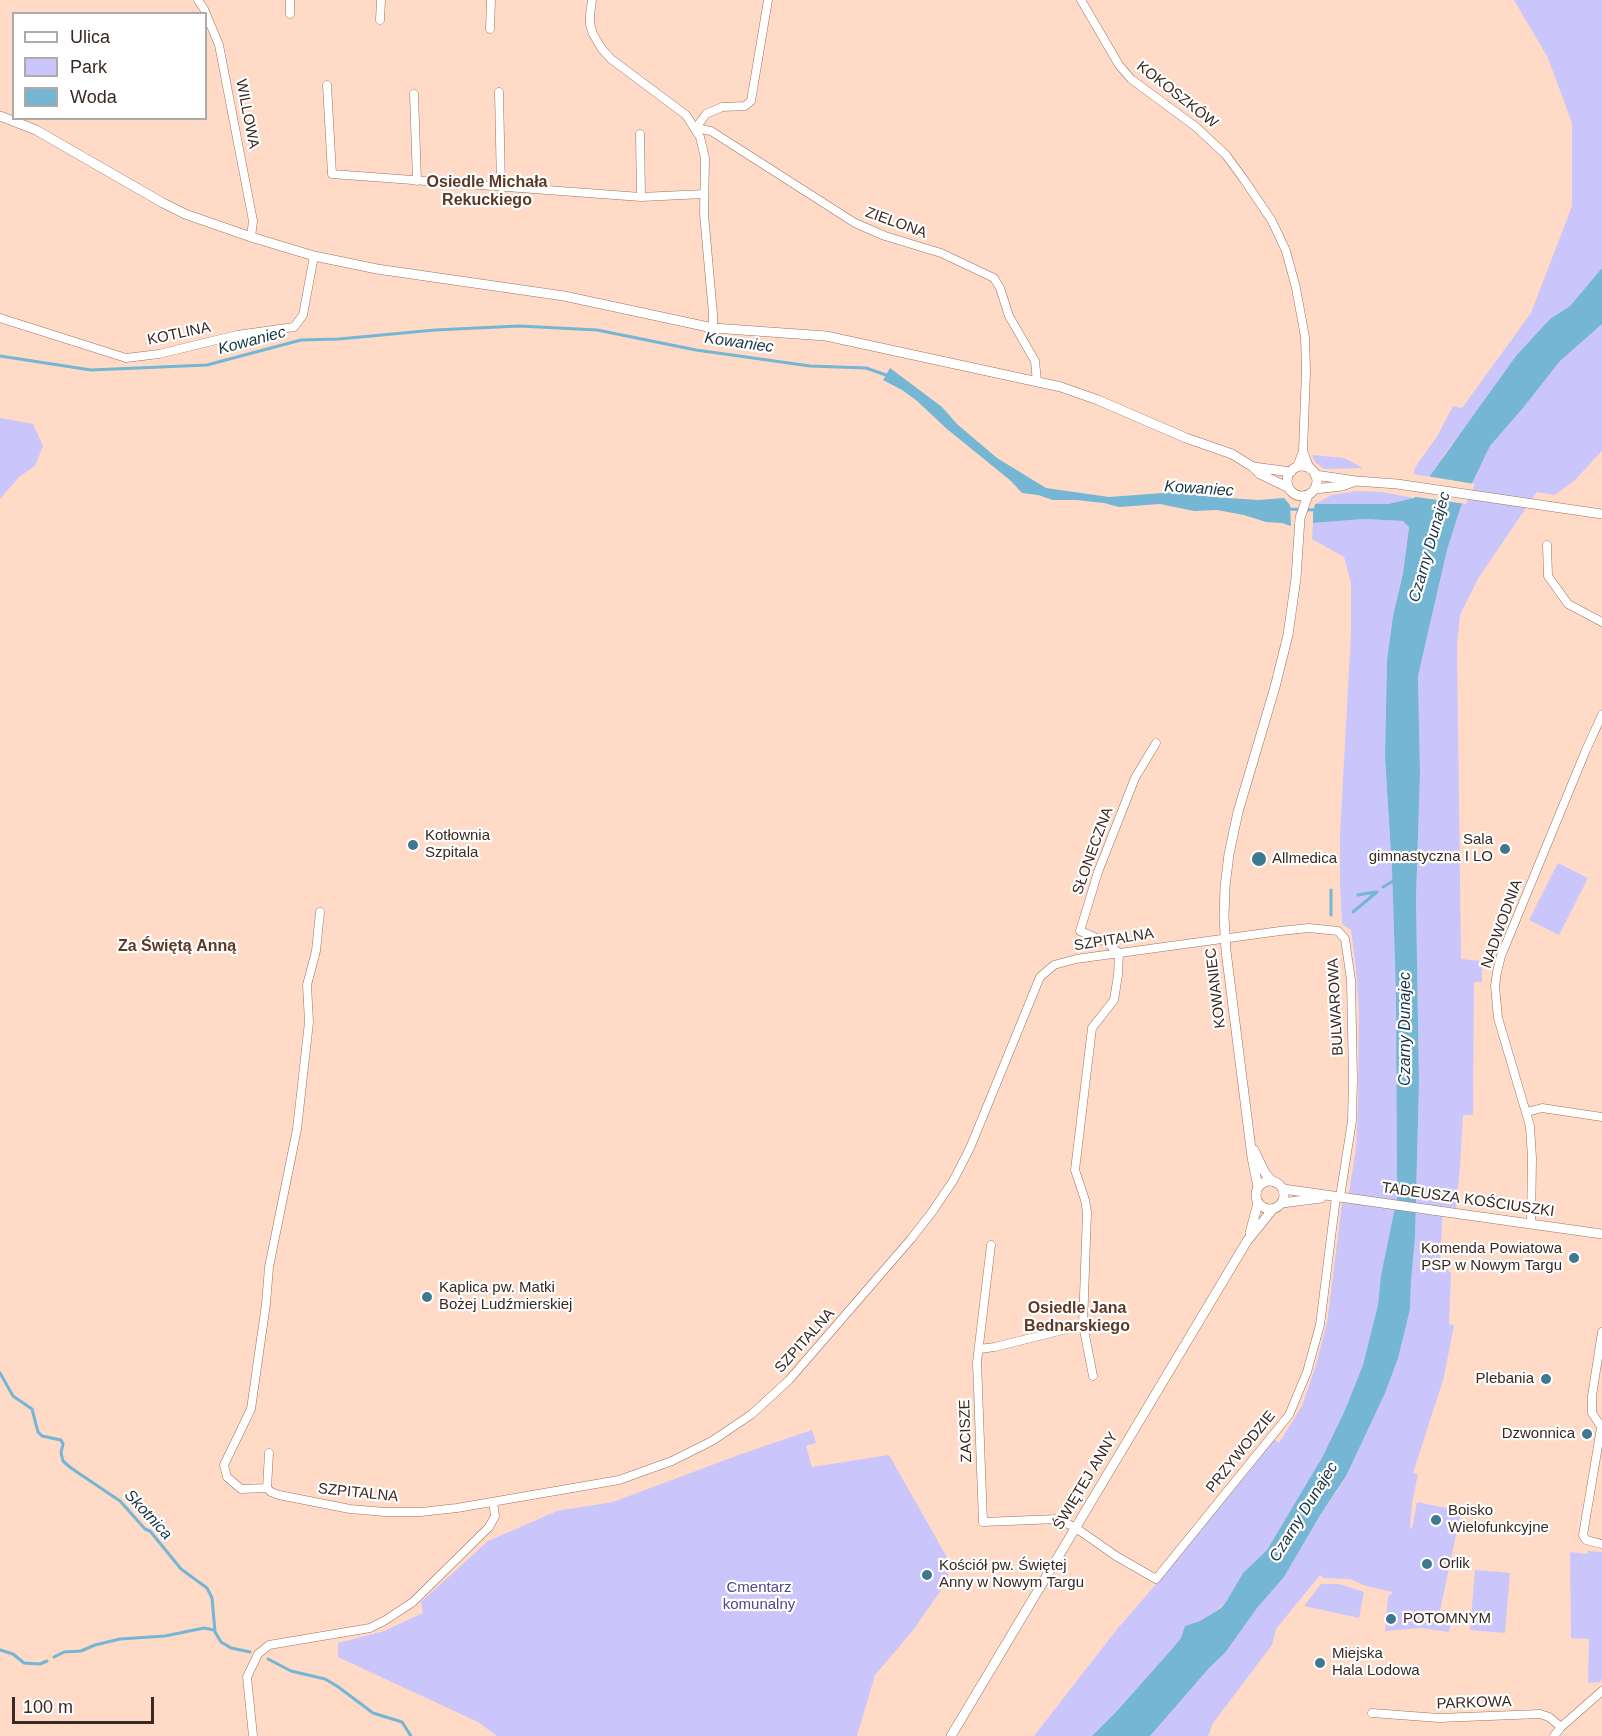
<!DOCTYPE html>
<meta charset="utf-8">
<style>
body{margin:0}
#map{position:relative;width:1602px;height:1736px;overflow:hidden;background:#ffdac7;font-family:Helvetica,sans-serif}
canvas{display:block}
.legend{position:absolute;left:12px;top:12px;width:195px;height:108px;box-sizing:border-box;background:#fff;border:2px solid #b0a9a6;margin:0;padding:8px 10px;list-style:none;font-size:18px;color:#3a2920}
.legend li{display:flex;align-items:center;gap:12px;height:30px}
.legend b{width:30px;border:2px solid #b0a9a6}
.scale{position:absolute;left:12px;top:1697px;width:142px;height:27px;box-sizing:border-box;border:3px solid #3a2920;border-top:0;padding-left:8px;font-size:18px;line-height:21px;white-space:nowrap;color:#3a2920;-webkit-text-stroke:4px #fff;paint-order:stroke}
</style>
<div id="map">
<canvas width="1602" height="1736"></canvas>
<ul class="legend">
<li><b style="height:8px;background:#fff"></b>Ulica</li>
<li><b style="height:16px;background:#cac6fb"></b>Park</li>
<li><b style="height:16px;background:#74b6d4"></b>Woda</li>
</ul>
<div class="scale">100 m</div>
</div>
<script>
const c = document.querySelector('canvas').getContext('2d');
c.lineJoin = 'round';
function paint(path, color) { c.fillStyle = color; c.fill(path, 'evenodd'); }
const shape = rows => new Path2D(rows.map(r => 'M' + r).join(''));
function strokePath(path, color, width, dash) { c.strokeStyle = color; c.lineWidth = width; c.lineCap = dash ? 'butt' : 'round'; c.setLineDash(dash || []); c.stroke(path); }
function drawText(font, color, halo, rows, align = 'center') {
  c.font = font + ' Helvetica,sans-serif'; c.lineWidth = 4.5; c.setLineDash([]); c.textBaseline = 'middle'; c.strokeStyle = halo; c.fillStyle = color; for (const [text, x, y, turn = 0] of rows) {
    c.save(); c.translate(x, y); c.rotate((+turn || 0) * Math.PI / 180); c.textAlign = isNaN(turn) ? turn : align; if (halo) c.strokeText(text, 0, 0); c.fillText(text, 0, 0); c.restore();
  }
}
paint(shape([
 [1514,0,1602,0,1602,268,1570,306,1550,319,1449,448,1429,477,1413,474,1416,466,1438,435,1453,406,1462,408,1531,313,1572,206,1572,123,1548,58],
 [1602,324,1602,451,1575,480,1555,495,1537,492,1479,577,1460,615,1457,646,1461,959,1482,961,1482,982,1474,982,1473,1115,1463,1115,1460,1167,1456,1208,1443,1206,1440,1264,1444,1265,1451,1274,1449,1324,1454,1325,1444,1377,1413,1473,1418,1474,1412,1503,1410,1528,1412,1529,1417,1502,1461,1511,1437,1625,1441,1626,1443,1617,1452,1619,1449,1632,1421,1628,1385,1631,1388,1597,1393,1592,1366,1586,1350,1579,1324,1578,1320,1575,1276,1629,1272,1645,1213,1723,1208,1736,1150,1736,1210,1667,1225,1653,1257,1608,1284,1577,1319,1517,1339,1488,1346,1476,1410,1309,1411,1281,1415,1237,1419,1082,1416,899,1420,773,1418,676,1447,550,1461,506,1490,446,1523,408,1560,361],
 [0,418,33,424,43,446,35,466,19,477,0,499],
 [1312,455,1344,458,1363,468,1324,469,1315,462],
 [1356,491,1382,492,1414,498,1388,504,1315,504,1332,495],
 [1364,519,1403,521,1409,527,1403,571,1393,616,1387,660,1385,756,1392,870,1396,995,1397,1198,1381,1275,1378,1305,1371,1336,1363,1365,1345,1410,1323,1456,1267,1550,1243,1573,1226,1602,1217,1610,1200,1621,1185,1626,1181,1638,1172,1649,1116,1712,1092,1736,1034,1736,1118,1628,1164,1575,1273,1438,1279,1443,1302,1406,1316,1365,1327,1323,1342,1204,1349,1192,1356,1148,1358,1110,1359,1008,1356,969,1351,930,1342,924,1340,883,1340,833,1351,634,1351,583,1344,557,1312,539,1313,523],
 [1558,863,1588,878,1559,935,1529,920],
 [812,1430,816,1443,806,1446,812,1467,889,1455,948,1559,948,1580,914,1629,875,1675,857,1736,497,1736,478,1722,338,1657,338,1643,384,1631,423,1613,421,1602,488,1541,557,1511,613,1502,744,1453],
 [1588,1551,1602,1552,1602,1679,1600,1682,1588,1683,1589,1639,1571,1638,1570,1552,1587,1554],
 [1475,1570,1510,1573,1505,1633,1470,1630],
 [1321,1584,1339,1584,1364,1592,1359,1618,1304,1606]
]), '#cac6fb');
paint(shape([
 [1602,268,1602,324,1560,361,1523,408,1490,446,1461,506,1447,550,1418,676,1420,773,1416,899,1419,1082,1415,1237,1411,1281,1410,1309,1398,1358,1385,1393,1346,1476,1319,1517,1284,1577,1257,1608,1225,1653,1210,1667,1150,1736,1092,1736,1116,1712,1172,1649,1181,1638,1185,1626,1200,1621,1221,1608,1226,1602,1243,1573,1267,1550,1323,1456,1345,1410,1363,1365,1378,1305,1381,1275,1397,1198,1396,995,1392,870,1385,756,1387,660,1393,616,1403,573,1409,527,1403,521,1364,519,1313,523,1313,514,1315,504,1388,504,1414,498,1516,356,1550,319,1570,306],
 [890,368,942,407,957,424,997,458,1046,488,1109,497,1177,492,1212,497,1258,500,1284,498,1290,505,1291,526,1282,523,1266,522,1244,515,1217,510,1194,511,1160,504,1119,507,1104,503,1076,500,1053,500,1038,495,1022,493,1011,481,947,429,916,400,902,390,883,380]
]), '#74b6d4');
paint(shape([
 [1426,476,1475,484,1466,504,1409,496,1412,495]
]), '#ffdac7');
strokePath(shape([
 [0,356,91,370,207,365,301,340,339,339,435,330,519,326,597,330,696,350,810,366,866,368,889,376],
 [1286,509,1316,510],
 [1383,887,1395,880],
 [1358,895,1375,892],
 [1353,912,1377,892],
 [1331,915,1331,890],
 [0,1373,13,1396,32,1409,38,1432,42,1436,61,1440,63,1444,61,1453,63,1461,71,1468,120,1501,145,1529,150,1531,181,1569,207,1588,212,1598,215,1632,221,1642,231,1648,250,1652],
 [0,1650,13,1654,24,1663,40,1664,47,1661],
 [54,1657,64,1652,81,1651,95,1645,120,1639,165,1636,204,1628,214,1630],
 [268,1659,291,1671,325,1679,337,1686,373,1713,402,1722,411,1736]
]), '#74b6d4', 3);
const minor = shape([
 [198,0,204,9,219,45,253,221,251,237],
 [290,0,290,14],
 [592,0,590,15,590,24,593,34,602,49,611,59,686,115,700,137,705,158,704,214,713,314,713,328],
 [1081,0,1119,65,1131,79,1196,127,1226,155,1245,181,1272,221,1286,251,1296,288,1305,337,1306,371,1303,451,1297,467],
 [380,20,381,0],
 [490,29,491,0],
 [327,85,332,174,641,197,704,194],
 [499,92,501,187],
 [414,94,417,181],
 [696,128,711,131,855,223,885,236,941,253,994,278,1000,288,1009,316,1035,361,1037,382],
 [696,128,706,114,722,107,745,106,751,101,768,0],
 [640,134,641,197],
 [0,318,126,358,159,354,237,335,294,327,303,315,314,256],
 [1303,451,1310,469],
 [1547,545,1548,576,1568,604,1602,622],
 [1527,1112,1542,1108,1602,1117],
 [1531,1224,1532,1158,1530,1126,1498,1018,1495,986,1497,972,1501,956,1586,750,1602,715],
 [991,1245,977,1362,983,1522,1058,1519,1076,1528,1116,1556,1156,1579,1289,1415,1307,1372,1320,1325,1336,1197],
 [1602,1332,1592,1396,1592,1413,1602,1428],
 [979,1349,995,1347,1083,1325],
 [1093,1376,1083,1325,1087,1212,1085,1200,1075,1170,1092,1028,1114,1000,1118,975,1119,953,1106,942,1080,931,1098,872,1135,778,1156,743],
 [1601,1428,1583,1535,1586,1540,1602,1544],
 [269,1453,267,1488,271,1492,279,1495,350,1509,385,1512,421,1512,457,1508,619,1480,672,1461,712,1441,752,1414,789,1380,911,1239,932,1212,953,1181,970,1148,1040,977,1054,965,1076,959,1280,931,1309,928,1338,931,1345,939,1351,980,1353,1079,1352,1121,1340,1197],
 [267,1488,241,1489,227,1477,224,1465,251,1409,266,1304,269,1267,297,1129,309,1022,307,985,316,951,320,912],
 [1372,1713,1439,1718,1540,1714,1549,1717,1561,1727],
 [253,1736,247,1677,258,1654,269,1645,370,1628,384,1621,413,1602,489,1527,495,1516,493,1502],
 [1554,1736,1561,1727,1602,1691]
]);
const tertiary = shape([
 [0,116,36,130,163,203,185,214,251,237,314,256,377,269,564,296,713,328,826,336,1061,387,1098,400,1186,438,1232,454,1253,467,1260,474,1289,488],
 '1287 481a15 15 0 1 1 30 0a15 15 0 1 1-30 0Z',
 [1253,467,1291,472],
 [1315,475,1356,481,1397,484,1602,514],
 [1314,489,1342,486,1353,482],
 [1254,1150,1265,1173,1272,1181],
 '1256 1195a14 14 0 1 1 28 0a14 14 0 1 1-28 0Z',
 [1258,1187,1252,1157,1226,951,1224,917,1225,887,1229,854,1238,812,1275,687,1288,635,1296,578,1300,518,1308,495],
 [1283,1189,1602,1234],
 [1282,1203,1321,1198],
 [1250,1233,1258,1203],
 [951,1736,1247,1241,1273,1209]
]);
strokePath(minor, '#9c735e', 9);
strokePath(tertiary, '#9c735e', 10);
strokePath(minor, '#fff', 8);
strokePath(tertiary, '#fff', 9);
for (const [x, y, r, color] of [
 [413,845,6,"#3e7891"],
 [1505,849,6,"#3e7891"],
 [1259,859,8,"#3e7891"],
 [1574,1258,6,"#3e7891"],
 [427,1297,6,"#3e7891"],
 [1546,1379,6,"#3e7891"],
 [1587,1434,6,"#3e7891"],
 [1436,1520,6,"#3e7891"],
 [1427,1564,6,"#3e7891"],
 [927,1575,6,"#3e7891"],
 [1391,1619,6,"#3e7891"],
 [1320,1663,6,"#3e7891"]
]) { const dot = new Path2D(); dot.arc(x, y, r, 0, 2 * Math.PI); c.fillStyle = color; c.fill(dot); strokePath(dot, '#fff', 2); }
drawText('15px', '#3a2920', '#fff', [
 ["KOKOSZKÓW",1177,95,38],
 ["WILLOWA",247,114,79],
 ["ZIELONA",896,223,20],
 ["KOTLINA",179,334,-12],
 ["SŁONECZNA",1093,851,-70],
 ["NADWODNIA",1502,924,-70],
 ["SZPITALNA",1114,940,-9],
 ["KOWANIEC",1216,988,-97],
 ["BULWAROWA",1336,1007,-93],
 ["TADEUSZA KOŚCIUSZKI",1468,1200,8],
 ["SZPITALNA",805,1341,-48],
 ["ZACISZE",966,1431,-92],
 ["PRZYWODZIE",1241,1452,-51],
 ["ŚWIĘTEJ ANNY",1086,1481,-59],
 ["SZPITALNA",358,1493,6],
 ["PARKOWA",1474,1703,-2]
]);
drawText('15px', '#3a2920', '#fff', [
 ["Kotłownia",425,836],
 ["Szpitala",425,853],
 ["Sala",1493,840,"right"],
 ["gimnastyczna I LO",1493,857,"right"],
 ["Allmedica",1272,859],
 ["Komenda Powiatowa",1562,1249,"right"],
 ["PSP w Nowym Targu",1562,1266,"right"],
 ["Kaplica pw. Matki",439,1288],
 ["Bożej Ludźmierskiej",439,1305],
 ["Plebania",1534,1379,"right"],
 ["Dzwonnica",1575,1434,"right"],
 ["Boisko",1448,1511],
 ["Wielofunkcyjne",1448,1528],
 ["Orlik",1439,1564],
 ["Kościół pw. Świętej",939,1566],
 ["Anny w Nowym Targu",939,1583],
 ["POTOMNYM",1403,1619],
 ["Miejska",1332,1654],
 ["Hala Lodowa",1332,1671]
], 'left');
drawText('15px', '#51468b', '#fff', [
 ["Cmentarz",759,1588],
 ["komunalny",759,1605]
]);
drawText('bold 16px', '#5d3925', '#fff', [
 ["Osiedle Michała",487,183],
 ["Rekuckiego",487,201],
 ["Za Świętą Anną",177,947],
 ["Osiedle Jana",1077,1309],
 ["Bednarskiego",1077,1327]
]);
drawText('italic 16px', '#183745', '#fff', [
 ["Kowaniec",252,341,-15],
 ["Kowaniec",739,343,8],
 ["Kowaniec",1199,489,4],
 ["Czarny Dunajec",1430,547,-74],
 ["Czarny Dunajec",1406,1029,-90],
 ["Czarny Dunajec",1304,1512,-58],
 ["Skotnica",148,1515,47]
]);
</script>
